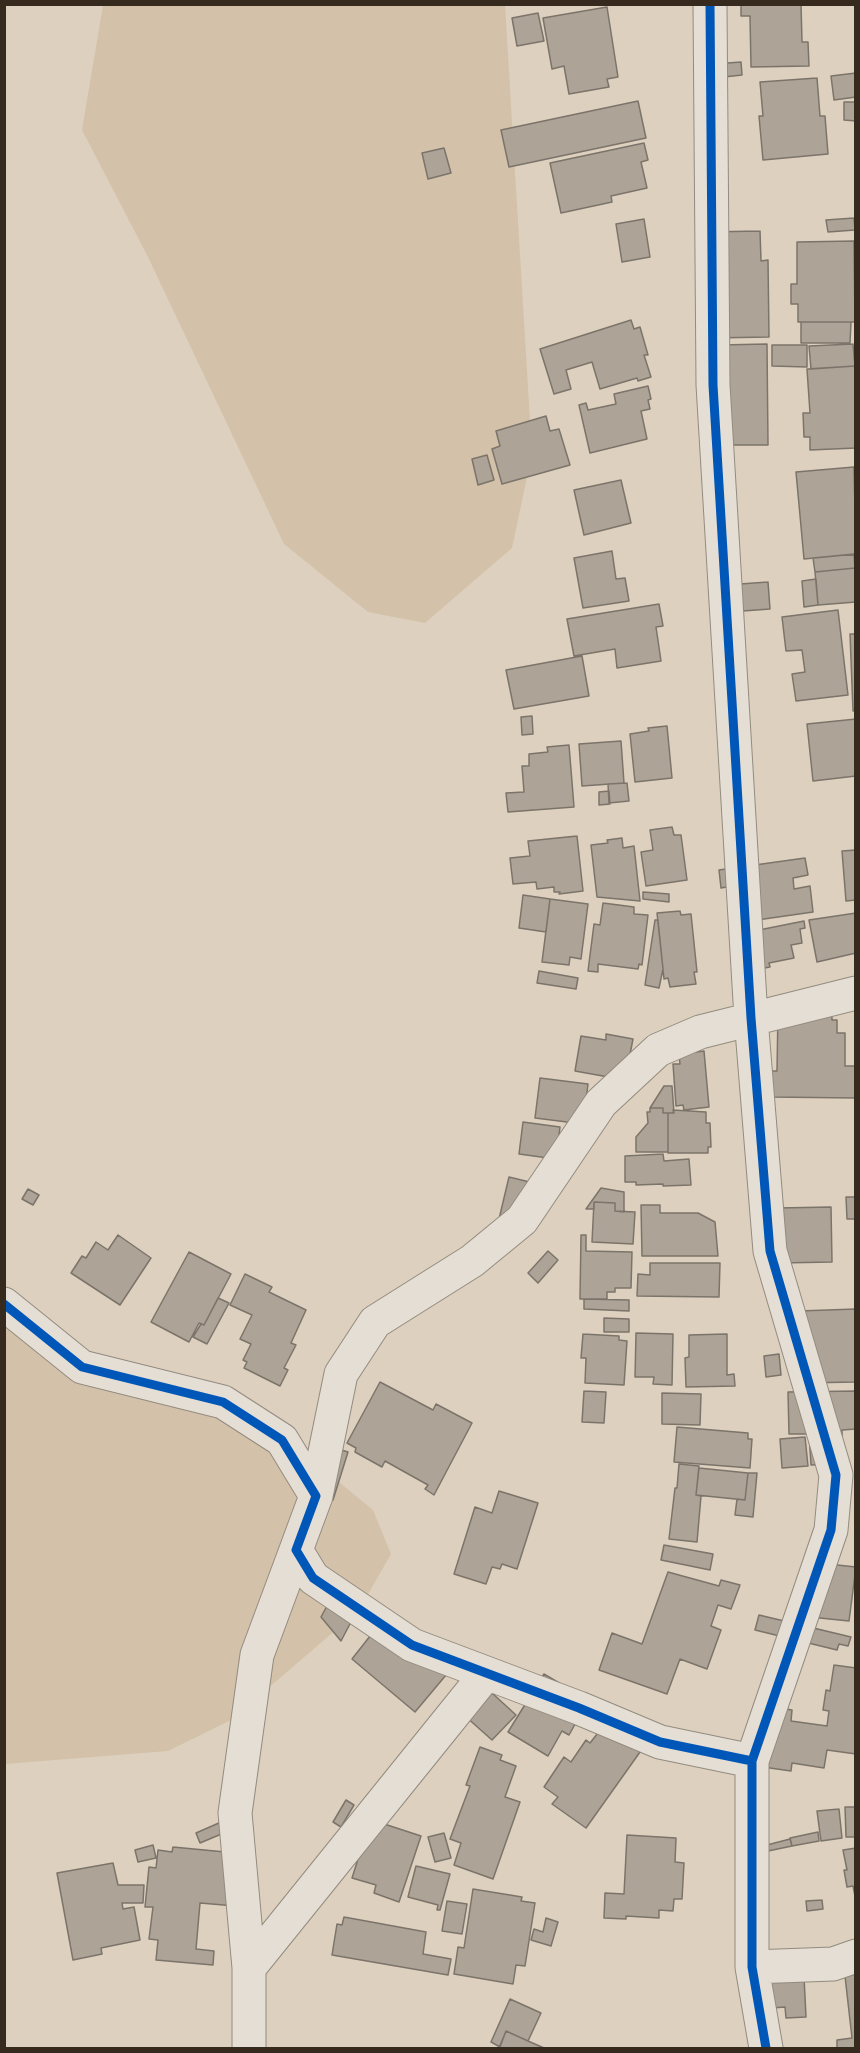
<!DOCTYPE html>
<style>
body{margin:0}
#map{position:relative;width:860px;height:2053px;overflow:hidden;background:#ddd0be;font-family:"Libre Caslon Text",serif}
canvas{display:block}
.frame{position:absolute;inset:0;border:6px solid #352a1d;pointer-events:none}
</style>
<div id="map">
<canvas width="860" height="2053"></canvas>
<div class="frame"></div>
</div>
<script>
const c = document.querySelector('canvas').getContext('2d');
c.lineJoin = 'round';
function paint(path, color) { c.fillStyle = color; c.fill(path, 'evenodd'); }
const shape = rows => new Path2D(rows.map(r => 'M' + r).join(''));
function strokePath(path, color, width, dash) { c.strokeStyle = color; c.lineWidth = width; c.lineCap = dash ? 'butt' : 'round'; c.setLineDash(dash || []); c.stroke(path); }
paint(shape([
 [103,5,505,5,532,454,512,548,425,623,368,612,284,544,148,257,82,130],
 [4,1316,317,1464,373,1510,391,1554,359,1610,231,1720,168,1751,5,1764]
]), '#d3c2a9');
const building = shape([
 [741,4,801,4,802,42,808,42,809,66,751,67,750,16,741,16,741,4],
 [607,7,618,77,607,79,609,87,569,94,564,66,552,69,543,18,607,7],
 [538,13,544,41,517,46,512,18,538,13],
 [741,62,742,75,715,78,714,64,741,62],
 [856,73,856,97,834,100,831,76,856,73],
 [817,78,820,116,825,116,828,154,763,160,759,116,763,116,760,82,817,78],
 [638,101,646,138,509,167,501,130,638,101],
 [844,102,856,102,856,121,844,120,844,102],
 [644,143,648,160,641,162,647,188,611,196,612,202,561,213,550,163,644,143],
 [444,148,451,173,428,179,422,153,444,148],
 [854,218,855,230,828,232,826,220,854,218],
 [644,219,650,257,622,262,616,224,644,219],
 [760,231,761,261,768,260,769,337,711,338,707,232,760,231],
 [854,241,855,322,798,322,798,304,791,304,791,284,797,284,797,242,854,241],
 [631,320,634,329,640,327,648,355,644,355,651,377,638,381,637,378,600,389,592,362,566,370,571,389,554,394,540,349,631,320],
 [801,322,851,322,850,343,801,343,801,322],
 [767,344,768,445,719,445,720,345,767,344],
 [853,344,855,366,811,369,809,346,853,344],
 [772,345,807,345,807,367,772,366,772,345],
 [855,366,856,448,810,450,810,437,804,437,803,413,810,413,807,369,855,366],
 [648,386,651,399,648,400,650,409,641,411,647,439,590,453,579,405,586,403,588,410,616,404,614,394,648,386],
 [546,416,550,431,559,429,570,465,502,484,492,449,500,446,496,431,546,416],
 [487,455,494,480,478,485,472,459,487,455],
 [854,467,856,554,804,559,796,472,854,467],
 [621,480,631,523,584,535,574,490,621,480],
 [612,551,616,579,625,578,629,601,583,608,574,558,612,551],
 [854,554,855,568,815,572,813,558,854,554],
 [855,568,856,602,818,605,815,572,855,568],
 [816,579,818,605,804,607,802,581,816,579],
 [768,582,770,609,729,612,726,585,768,582],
 [659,604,663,626,656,627,661,661,617,668,615,649,574,656,567,619,659,604],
 [838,610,848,695,796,701,792,674,805,672,802,650,786,651,782,617,838,610],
 [850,634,856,634,856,711,853,711,850,634],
 [582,656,589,696,514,709,506,670,582,656],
 [532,716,533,734,522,735,521,717,532,716],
 [856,719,856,776,813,781,807,724,856,719],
 [667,726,672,778,635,782,630,734,649,731,648,728,667,726],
 [621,741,624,783,582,786,579,744,621,741],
 [569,745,574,807,508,812,506,793,524,792,522,766,529,766,529,754,548,752,547,747,569,745],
 [627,783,629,801,609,803,608,784,627,783],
 [609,791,610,804,599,805,599,792,609,791],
 [672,827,674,835,681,835,687,880,646,886,641,852,653,850,650,830,672,827],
 [577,836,583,891,559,894,560,892,554,892,554,887,537,889,536,882,513,884,510,858,530,856,528,841,577,836],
 [622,838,623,848,634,846,640,901,597,897,591,845,608,843,607,840,622,838],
 [856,850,856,900,846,901,842,851,856,850],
 [805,858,808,875,793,878,794,889,810,886,813,912,743,922,738,885,721,888,719,870,805,858],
 [643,892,669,894,669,902,643,899,643,892],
 [523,895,550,899,546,932,519,928,523,895],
 [550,899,588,904,581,959,570,957,569,965,542,962,550,899],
 [603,903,634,907,634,914,648,915,642,965,639,964,638,969,598,964,598,972,588,971,594,924,600,925,603,903],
 [680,911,681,915,691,914,697,972,694,972,696,984,670,987,668,978,664,979,657,913,680,911],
 [856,913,856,953,817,962,809,920,856,913],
 [655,920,658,920,663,969,659,988,645,985,655,920],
 [804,921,805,928,800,929,802,943,791,945,794,958,769,963,770,967,741,972,734,935,804,921],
 [539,971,578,978,576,989,537,983,539,971],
 [831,991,832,1020,837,1020,837,1033,845,1033,845,1066,856,1066,856,1098,771,1097,771,1071,777,1071,778,1011,831,991],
 [606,1034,633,1039,625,1080,575,1071,581,1036,606,1040,606,1034],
 [704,1051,709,1107,684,1110,683,1105,676,1106,673,1064,680,1064,679,1054,704,1051],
 [540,1078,588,1084,583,1124,535,1118,540,1078],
 [664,1086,672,1086,674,1113,663,1113,663,1108,650,1108,664,1086],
 [650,1108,663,1108,663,1113,668,1113,668,1152,636,1152,636,1137,648,1123,647,1112,650,1112,650,1108],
 [673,1110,706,1112,706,1123,710,1123,711,1147,708,1147,708,1153,668,1153,668,1113,674,1113,673,1110],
 [523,1122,560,1127,559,1135,573,1137,570,1161,519,1154,523,1122],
 [663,1154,664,1161,689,1159,691,1185,663,1186,663,1184,636,1185,636,1182,625,1182,625,1156,663,1154],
 [509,1177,542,1185,499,1219,509,1177],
 [601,1188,624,1192,624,1212,615,1211,615,1203,594,1202,594,1209,586,1209,601,1188],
 [28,1189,39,1195,33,1205,22,1199,28,1189],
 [846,1197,856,1197,856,1219,847,1219,846,1197],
 [594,1202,615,1203,615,1211,635,1212,633,1244,592,1242,594,1202],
 [641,1205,660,1205,660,1213,698,1213,715,1222,718,1256,642,1256,641,1205],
 [831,1207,832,1262,779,1263,778,1208,831,1207],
 [118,1235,151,1258,120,1305,71,1273,82,1256,86,1258,96,1242,108,1250,118,1235],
 [581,1235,586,1235,586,1251,632,1252,631,1288,615,1288,615,1292,607,1292,607,1299,580,1299,581,1235],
 [548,1251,558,1260,538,1283,528,1273,548,1251],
 [189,1252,231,1274,204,1325,199,1323,189,1342,151,1322,189,1252],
 [650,1263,720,1263,719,1297,637,1296,638,1274,650,1275,650,1263],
 [245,1274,272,1287,269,1292,306,1310,291,1343,296,1345,284,1368,288,1370,280,1386,244,1368,247,1362,243,1360,251,1344,240,1339,252,1315,230,1305,245,1274],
 [218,1298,229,1303,207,1344,193,1337,201,1324,204,1325,218,1298],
 [584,1299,629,1300,629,1311,584,1309,584,1299],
 [856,1309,856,1382,801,1383,799,1311,856,1309],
 [604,1318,629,1319,629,1332,604,1332,604,1318],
 [636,1333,673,1334,672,1385,653,1384,654,1377,635,1377,636,1333],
 [583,1334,619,1336,619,1340,627,1341,624,1385,585,1383,586,1358,581,1358,583,1334],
 [727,1334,727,1375,734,1374,735,1386,686,1387,685,1358,689,1357,689,1335,727,1334],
 [779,1354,781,1375,766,1377,764,1356,779,1354],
 [380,1382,433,1410,436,1404,472,1423,434,1495,425,1489,428,1485,385,1461,382,1467,355,1452,356,1448,347,1443,380,1382],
 [584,1391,606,1392,604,1423,582,1422,584,1391],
 [856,1391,856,1429,842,1430,842,1464,811,1465,809,1434,789,1434,788,1392,856,1391],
 [662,1393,701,1394,700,1425,662,1424,662,1393],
 [677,1427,748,1433,748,1439,752,1439,750,1468,674,1462,677,1427],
 [805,1437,808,1466,782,1468,780,1439,805,1437],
 [335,1448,348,1452,333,1500,320,1496,335,1448],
 [679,1464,699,1466,696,1495,701,1496,697,1542,669,1539,675,1488,677,1488,679,1464],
 [699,1468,748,1473,745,1500,696,1495,699,1468],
 [748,1473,757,1473,753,1517,735,1515,737,1499,745,1500,748,1473],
 [499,1491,538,1503,517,1569,502,1564,500,1569,492,1567,486,1584,454,1574,475,1507,492,1513,499,1491],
 [664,1545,713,1554,710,1570,661,1560,664,1545],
 [818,1563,856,1567,849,1621,810,1617,818,1563],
 [668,1572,719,1586,721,1580,740,1585,731,1609,718,1605,711,1626,721,1630,707,1669,680,1659,667,1694,599,1670,612,1633,642,1644,668,1572],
 [327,1606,352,1620,341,1641,321,1617,327,1606],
 [759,1615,851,1637,848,1646,839,1644,837,1650,755,1630,759,1615],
 [378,1626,462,1656,415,1712,352,1659,378,1626],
 [834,1665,856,1668,856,1754,827,1750,824,1768,792,1763,791,1771,749,1765,762,1705,792,1710,791,1721,827,1726,829,1711,823,1710,826,1690,830,1691,834,1665],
 [544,1674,576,1693,583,1710,569,1735,562,1731,548,1756,508,1732,544,1674],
 [480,1682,516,1715,492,1740,456,1708,480,1682],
 [609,1719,645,1745,586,1828,552,1804,558,1797,544,1787,564,1757,571,1762,586,1740,590,1743,609,1719],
 [480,1747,502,1755,500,1760,516,1766,505,1797,520,1802,493,1879,454,1865,461,1843,450,1839,470,1786,466,1785,480,1747],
 [346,1800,354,1805,341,1827,333,1822,346,1800],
 [845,1807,856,1807,856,1837,846,1837,845,1807],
 [839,1809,842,1838,821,1841,817,1811,839,1809],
 [228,1819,238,1827,200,1843,196,1833,228,1819],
 [375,1821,421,1836,399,1902,374,1893,376,1885,352,1878,366,1834,375,1821],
 [818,1832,819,1841,792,1846,790,1838,818,1832],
 [444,1833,451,1858,435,1862,428,1837,444,1833],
 [627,1835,676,1838,675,1862,684,1863,682,1899,674,1899,673,1911,659,1910,659,1918,626,1916,626,1919,604,1918,605,1893,624,1894,627,1835],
 [790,1839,792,1846,768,1851,767,1845,790,1839],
 [153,1845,156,1858,138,1862,135,1850,153,1845],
 [173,1847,246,1854,247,1907,200,1903,196,1949,214,1951,213,1965,156,1960,158,1940,149,1939,153,1907,145,1907,149,1867,156,1868,158,1850,172,1852,173,1847],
 [856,1848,856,1901,853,1886,847,1887,844,1870,847,1870,843,1850,856,1848],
 [113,1863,118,1885,144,1885,143,1903,122,1903,123,1909,134,1907,140,1940,101,1948,102,1954,73,1960,57,1873,113,1863],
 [416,1866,450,1874,440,1910,437,1910,438,1905,408,1897,416,1866],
 [473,1889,522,1897,521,1901,535,1903,525,1966,516,1965,513,1984,454,1974,458,1947,464,1948,473,1889],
 [822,1900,823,1909,807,1911,806,1901,822,1900],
 [447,1901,467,1904,462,1934,442,1931,447,1901],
 [344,1917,426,1932,423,1954,451,1959,448,1975,332,1955,337,1924,342,1925,344,1917],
 [546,1918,558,1922,551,1946,531,1940,534,1929,543,1932,546,1918],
 [856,1974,856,2048,837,2048,837,2040,852,2038,845,1976,856,1974],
 [804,1977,806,2017,786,2018,785,2007,772,2008,770,1980,804,1977],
 [510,1999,541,2013,528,2041,506,2031,500,2047,491,2042,510,1999],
 [506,2031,528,2041,544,2048,499,2048,506,2031]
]);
paint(building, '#ada497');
strokePath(building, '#7c746a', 1.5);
const minor = shape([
 [710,4,713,385,751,1018,770,1251,836,1475,831,1530,752,1761,752,1967,766,2048],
 [4,1304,82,1367,223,1402,282,1440,316,1496,296,1550,313,1578,412,1645,579,1708,660,1742,752,1761],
 [316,1496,341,1374,375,1322,472,1261,522,1220,601,1103,658,1050,700,1032,856,993],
 [752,1967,833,1964,856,1956],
 [249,1968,486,1674],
 [249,2048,249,1968,235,1813,257,1655,296,1550]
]);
strokePath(minor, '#948b7f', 35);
strokePath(minor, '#e4ded4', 33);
strokePath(shape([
 [710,4,713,385,751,1018,770,1251,836,1475,831,1530,752,1761,752,1967,766,2048],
 [4,1304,82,1367,223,1402,282,1440,316,1496,296,1550,313,1578,412,1645,579,1708,660,1742,752,1761]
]), '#0057b8', 9);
</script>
